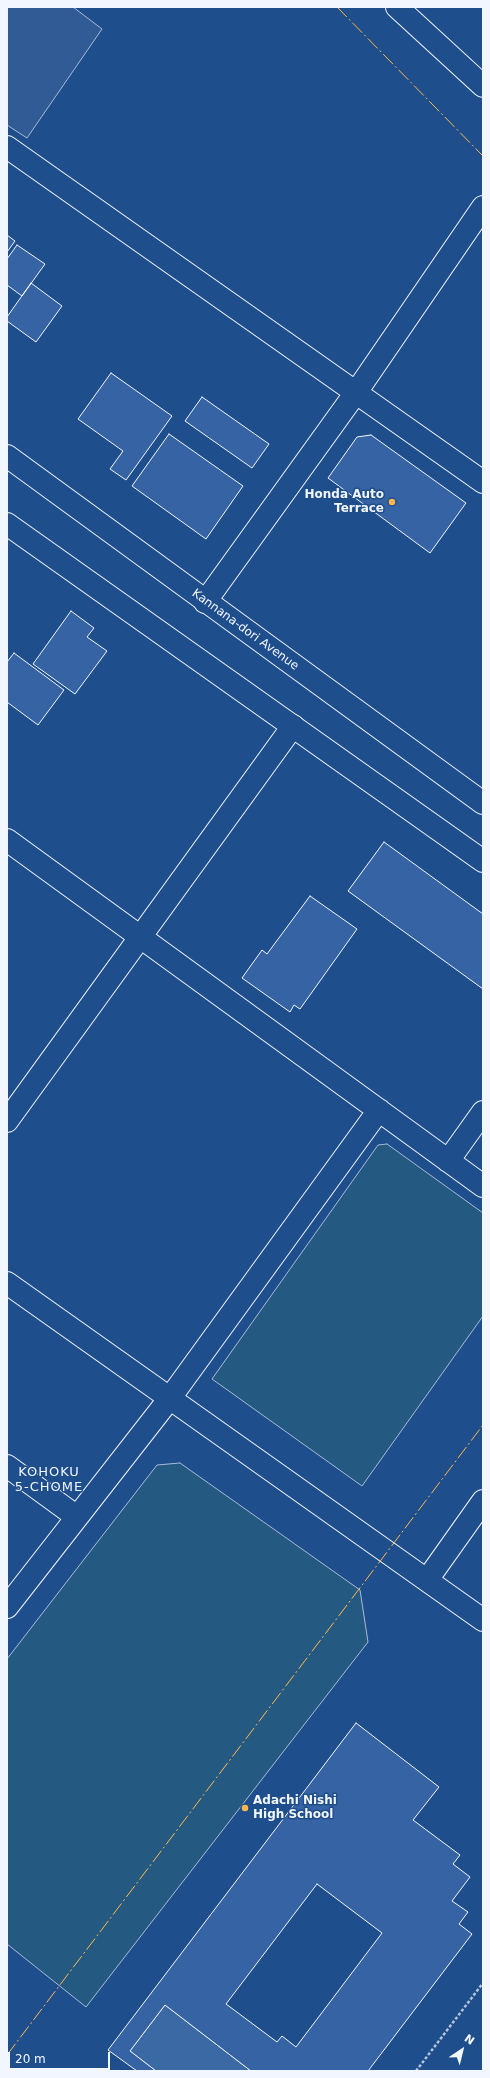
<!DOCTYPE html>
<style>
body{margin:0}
#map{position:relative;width:490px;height:2078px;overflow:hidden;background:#1f4e8c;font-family:"DejaVu Sans",sans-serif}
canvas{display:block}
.frame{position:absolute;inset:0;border:8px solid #f2f6ff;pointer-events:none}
.north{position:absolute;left:442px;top:2030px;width:40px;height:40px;-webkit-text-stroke:3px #1f4e8c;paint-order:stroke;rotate:35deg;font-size:11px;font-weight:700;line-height:16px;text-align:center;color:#f2f6ff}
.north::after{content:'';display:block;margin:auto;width:14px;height:18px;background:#f2f6ff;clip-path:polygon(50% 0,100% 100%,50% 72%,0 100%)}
.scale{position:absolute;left:8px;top:2052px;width:102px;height:18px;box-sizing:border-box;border:2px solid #f2f6ff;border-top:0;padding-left:5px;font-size:12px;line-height:14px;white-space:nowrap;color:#f2f6ff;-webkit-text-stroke:3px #1f4e8c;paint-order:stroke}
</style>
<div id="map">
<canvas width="490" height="2078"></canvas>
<div class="frame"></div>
<div class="north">N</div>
<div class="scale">20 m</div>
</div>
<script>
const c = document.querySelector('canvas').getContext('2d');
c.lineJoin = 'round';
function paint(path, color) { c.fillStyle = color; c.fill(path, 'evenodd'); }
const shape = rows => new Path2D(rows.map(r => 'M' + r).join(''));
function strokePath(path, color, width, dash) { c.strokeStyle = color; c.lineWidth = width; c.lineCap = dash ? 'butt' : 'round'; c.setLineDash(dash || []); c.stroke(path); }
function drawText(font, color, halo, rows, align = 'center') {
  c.font = font + ' "DejaVu Sans",sans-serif'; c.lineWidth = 3; c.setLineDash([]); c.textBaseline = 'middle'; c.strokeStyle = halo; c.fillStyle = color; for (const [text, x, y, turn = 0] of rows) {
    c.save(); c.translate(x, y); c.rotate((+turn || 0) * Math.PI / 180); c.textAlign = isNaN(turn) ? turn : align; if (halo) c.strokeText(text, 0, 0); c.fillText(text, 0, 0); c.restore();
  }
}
const green = shape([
 [387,1144,483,1213,483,1316,362,1486,212,1379,378,1145,387,1144],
 [180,1463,360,1590,368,1642,86,2007,7,1944,7,1659,157,1465,180,1463]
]);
paint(green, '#245a82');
strokePath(green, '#a8bbd7', 1);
const parking = shape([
 [7,7,73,7,102,29,27,138,7,125,7,7]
]);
paint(parking, '#305b95');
strokePath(parking, '#a8bbd7', 1);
const water = shape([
 [165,2005,251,2071,156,2071,130,2051,165,2005]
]);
paint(water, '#3b69a3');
strokePath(water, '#a8bbd7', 1);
const building = shape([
 [7,235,15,241,7,252,7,235],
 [17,245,45,264,22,296,7,285,7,259,17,245],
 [31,283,62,306,36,342,7,321,7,317,31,283],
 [111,373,172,416,126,480,110,469,123,451,78,419,111,373],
 [202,397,269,444,252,468,185,421,202,397],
 [169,434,243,486,206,539,132,486,169,434],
 [371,435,466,503,430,553,328,478,357,437,371,435],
 [71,611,94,628,87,637,107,651,75,694,33,664,71,611],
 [14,653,64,690,38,725,7,702,7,662,14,653],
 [384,842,483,914,483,989,348,891,384,842],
 [310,896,357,929,300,1009,294,1005,290,1012,242,978,262,950,267,954,310,896],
 [356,1723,439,1787,413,1820,460,1855,453,1864,470,1877,452,1901,468,1912,459,1924,472,1934,368,2071,251,2071,165,2005,130,2051,156,2071,137,2071,108,2050,356,1723],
 [317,1884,382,1933,296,2047,282,2036,277,2042,226,2004,317,1884]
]);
paint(building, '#3563a3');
strokePath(building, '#f2f6ff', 1);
const minor = shape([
 [397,7,483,86],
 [7,147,483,482],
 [205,602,357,391,483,207],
 [7,840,483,1186],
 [7,1121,293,726],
 [448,1161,483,1112],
 [7,1283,483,1620],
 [7,1466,77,1517],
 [427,1580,483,1501],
 [7,1607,170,1398,379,1110]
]);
const major = shape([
 [7,456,483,803],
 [7,524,483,861]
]);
strokePath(minor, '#f2f6ff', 24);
strokePath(major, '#f2f6ff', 24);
strokePath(shape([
 [416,2071,483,1983]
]), '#b3c4dc', 2.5, [3, 2]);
strokePath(minor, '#1f4e8c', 22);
strokePath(major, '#1f4e8c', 22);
strokePath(shape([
 [337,7,483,156],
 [7,2055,483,1425]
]), '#ffb74d', 1, [14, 3, 2, 3]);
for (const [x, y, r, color] of [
 [392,502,4,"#ffb74d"],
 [245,1808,4,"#ffb74d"]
]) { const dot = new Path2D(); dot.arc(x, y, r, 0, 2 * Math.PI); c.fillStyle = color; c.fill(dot); strokePath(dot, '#1f4e8c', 1.5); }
drawText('bold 12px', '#f2f6ff', '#1f4e8c', [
 ["Honda Auto",384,495],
 ["Terrace",384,509],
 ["Adachi Nishi",253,1801,"left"],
 ["High School",253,1815,"left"]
], 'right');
drawText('12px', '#f2f6ff', '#1f4e8c', [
 ["Kannana-dori Avenue",245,630,36]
]);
c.letterSpacing = '1px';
drawText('13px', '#f2f6ff', '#1f4e8c', [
 ["KOHOKU",49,1473],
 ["5-CHOME",49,1488]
]);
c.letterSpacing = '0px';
</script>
